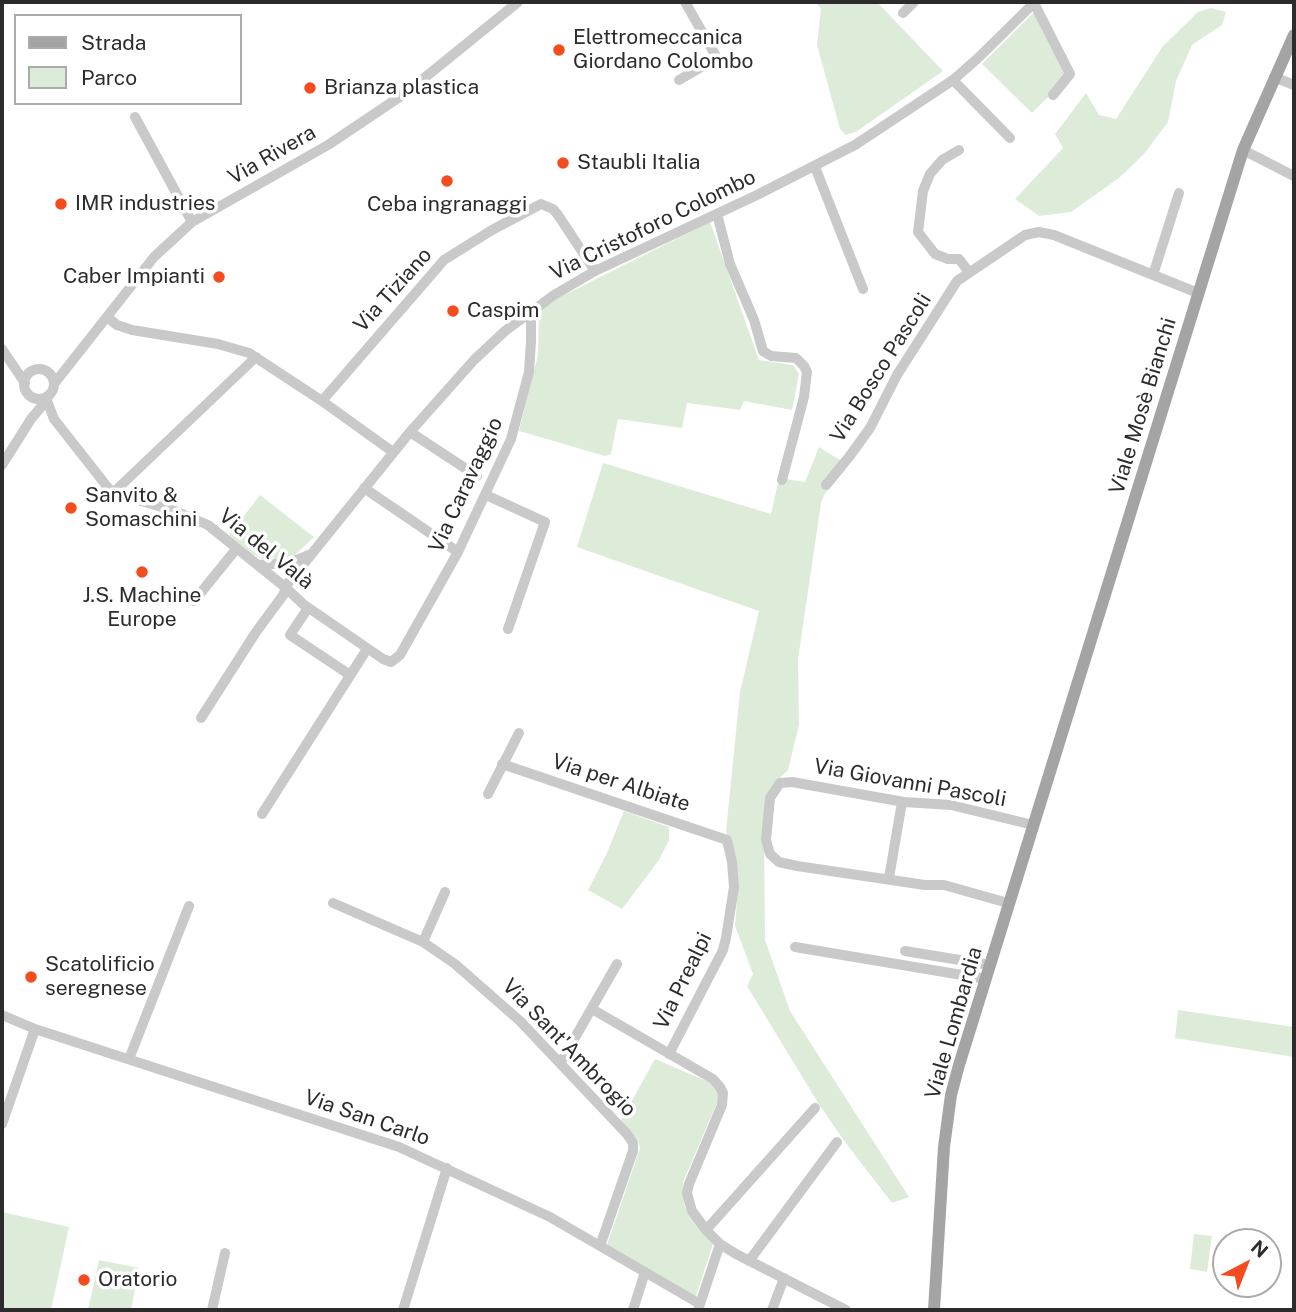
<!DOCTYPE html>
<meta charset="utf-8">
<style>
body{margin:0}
#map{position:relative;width:1296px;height:1312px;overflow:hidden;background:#fff;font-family:"Public Sans",sans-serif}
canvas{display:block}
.frame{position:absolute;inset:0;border:4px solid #2c2c2c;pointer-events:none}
.legend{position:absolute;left:14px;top:14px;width:228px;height:91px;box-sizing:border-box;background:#fff;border:2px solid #ababab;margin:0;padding:9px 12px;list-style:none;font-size:21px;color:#2c2c2c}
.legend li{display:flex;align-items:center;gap:14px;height:35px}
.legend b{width:35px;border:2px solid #ababab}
.north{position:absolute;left:1212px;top:1228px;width:70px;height:70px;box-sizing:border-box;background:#fff;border:2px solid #ababab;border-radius:50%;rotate:42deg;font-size:19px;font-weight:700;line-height:28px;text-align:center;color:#2c2c2c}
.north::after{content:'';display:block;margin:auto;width:24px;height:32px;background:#f54c1d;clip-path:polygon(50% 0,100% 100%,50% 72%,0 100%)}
</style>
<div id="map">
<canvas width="1296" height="1312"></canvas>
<div class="frame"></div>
<ul class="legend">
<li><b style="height:9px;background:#a4a4a4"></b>Strada</li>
<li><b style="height:19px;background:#ddecd8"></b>Parco</li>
</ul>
<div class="north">N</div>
</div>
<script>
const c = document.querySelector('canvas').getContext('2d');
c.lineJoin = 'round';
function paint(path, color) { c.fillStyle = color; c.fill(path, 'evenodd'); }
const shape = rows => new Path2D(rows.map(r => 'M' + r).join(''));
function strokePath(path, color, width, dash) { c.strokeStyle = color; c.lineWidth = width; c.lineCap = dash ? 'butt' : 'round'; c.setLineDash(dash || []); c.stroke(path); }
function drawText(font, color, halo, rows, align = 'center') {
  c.font = font + ' "Public Sans",sans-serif'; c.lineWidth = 7; c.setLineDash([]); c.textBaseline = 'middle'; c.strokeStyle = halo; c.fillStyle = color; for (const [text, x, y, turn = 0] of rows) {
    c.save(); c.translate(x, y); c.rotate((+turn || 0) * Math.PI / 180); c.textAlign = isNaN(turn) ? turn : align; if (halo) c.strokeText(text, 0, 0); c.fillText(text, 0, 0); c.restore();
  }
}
paint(shape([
 [815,2,877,2,943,71,856,132,846,135,840,129,817,45,821,8],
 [1211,8,1226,12,1222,25,1192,45,1176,81,1168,122,1144,154,1119,178,1071,212,1039,216,1015,199,1063,148,1055,134,1086,93,1099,115,1116,119,1163,46,1198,12],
 [1034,12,1068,77,1032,113,982,64],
 [710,222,759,360,793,365,799,374,792,410,744,401,740,410,687,403,682,428,618,419,611,454,605,456,519,431,538,355,539,311,552,301],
 [819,447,848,465,824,495,821,503,798,659,799,725,788,770,774,784,768,795,764,825,765,940,790,1011,909,1197,892,1203,845,1142,820,1106,747,986,753,974,735,926,738,887,726,831,740,692,759,611,577,547,603,463,771,514,779,478,805,482],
 [260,495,314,537,294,556,285,559,263,559,252,554,229,535],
 [624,811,669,827,669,840,659,860,622,909,588,890,606,855],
 [1178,1010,1294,1027,1294,1057,1175,1038],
 [655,1059,716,1085,720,1096,683,1182,685,1207,713,1244,696,1296,607,1245,640,1148,638,1141,621,1120],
 [2,1212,69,1227,51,1310,2,1310],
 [1194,1234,1212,1236,1207,1272,1190,1269],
 [99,1260,139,1268,131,1310,88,1310]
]), '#ddecd8');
strokePath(shape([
 [1034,3,1070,74,1053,95],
 [903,13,914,2],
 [1274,77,1294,85],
 [679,80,717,58,685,2],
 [953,80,1010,138],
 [135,117,192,222],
 [959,150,942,160,930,174,923,191,918,232,935,254,948,259,959,259,969,272],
 [1243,150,1294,176],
 [815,167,863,289],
 [717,214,730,264,754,320,763,351,771,356,796,358,804,366,807,372,804,397,782,480],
 [1153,275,1179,193],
 [107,317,117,325,132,330,218,344,249,353,322,401,393,452],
 [2,349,25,383],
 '24 384a15 15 0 1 1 30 0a15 15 0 1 1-30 0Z',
 [54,384,154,257,192,222,328,145,407,92,518,2],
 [46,398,54,419,109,489,121,495,175,511,208,525,285,587,303,604,383,659,391,662,400,655,458,552,511,439,529,372,531,341,531,311],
 [322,401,444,260,492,230,541,204,553,209,558,215,595,271],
 [410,432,477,476],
 [2,465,31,419,41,407,44,399],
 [826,485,849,457,870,428,897,375,957,281,1025,235,1039,232,1054,235,1198,293],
 [364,488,458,552],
 [114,492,256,357],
 [486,495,545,522,508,629],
 [258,565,289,563,309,555],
 [194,601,237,548],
 [308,608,290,635,350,675],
 [201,718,256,632,284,594,285,587,410,432,474,360,505,331,554,295,595,271,757,195,855,145,953,80,977,59,1035,2],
 [502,764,727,840,732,862,734,887,726,938,723,950,669,1054],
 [488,794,519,733],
 [262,814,367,649],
 [889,878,902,802],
 [333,903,423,942,455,964,520,1021,627,1134,633,1143,633,1151,600,1246],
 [1008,903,944,885,925,885,797,866,779,862,770,854,766,840,770,798,780,783,792,782,904,802,951,805,1033,825],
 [423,942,445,892],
 [795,947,986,979],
 [905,951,990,965],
 [592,1009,713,1079,720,1087,723,1093,722,1105,689,1184,687,1193,692,1211,706,1230,720,1244,736,1254,846,1310],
 [2,1015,35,1029,399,1147,550,1217,700,1304],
 [129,1059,189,906],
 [561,1062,617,964],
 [2,1124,35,1029],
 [706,1230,815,1108],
 [749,1261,837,1142],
 [212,1310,225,1253],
 [403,1310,447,1168],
 [633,1310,645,1272],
 [698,1310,720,1244],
 [772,1310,784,1278]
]), '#c9c9c9', 10);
strokePath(shape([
 [934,1310,944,1147,951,1095,959,1065,1243,150,1294,35]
]), '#a4a4a4', 12);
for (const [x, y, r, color] of [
 [559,50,7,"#f54c1d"],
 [310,88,7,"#f54c1d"],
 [563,163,7,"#f54c1d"],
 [447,181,7,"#f54c1d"],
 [61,204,7,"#f54c1d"],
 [219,277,7,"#f54c1d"],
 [453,311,7,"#f54c1d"],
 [71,508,7,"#f54c1d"],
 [142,572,7,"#f54c1d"],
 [31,977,7,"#f54c1d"],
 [84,1280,7,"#f54c1d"]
]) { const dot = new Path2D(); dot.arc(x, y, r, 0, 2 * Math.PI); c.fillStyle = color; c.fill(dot); strokePath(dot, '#fff', 2.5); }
drawText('21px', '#2c2c2c', '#fff', [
 ["Elettromeccanica",573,38],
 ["Giordano Colombo",573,62],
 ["Brianza plastica",324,88],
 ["Staubli Italia",577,163],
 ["IMR industries",75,204],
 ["Ceba ingranaggi",447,205,"center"],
 ["Caber Impianti",205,277,"right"],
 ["Caspim",467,311],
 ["Sanvito &",85,496],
 ["Somaschini",85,520],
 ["J.S. Machine",142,596,"center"],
 ["Europe",142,620,"center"],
 ["Scatolificio",45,965],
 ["seregnese",45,989],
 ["Oratorio",98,1280]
], 'left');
drawText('21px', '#2c2c2c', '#fff', [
 ["Via Rivera",272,155,-30],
 ["Via Cristoforo Colombo",653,225,-26],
 ["Via Tiziano",393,290,-48],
 ["Via Bosco Pascoli",881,368,-58],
 ["Viale Mosè Bianchi",1143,406,-73],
 ["Via Caravaggio",466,485,-65],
 ["Via del Valà",266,549,39],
 ["Via per Albiate",621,783,18],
 ["Via Giovanni Pascoli",910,783,10],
 ["Via Prealpi",683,981,-64],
 ["Viale Lombardia",954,1023,-74],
 ["Via Sant'Ambrogio",569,1048,46],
 ["Via San Carlo",367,1118,19]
]);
</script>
